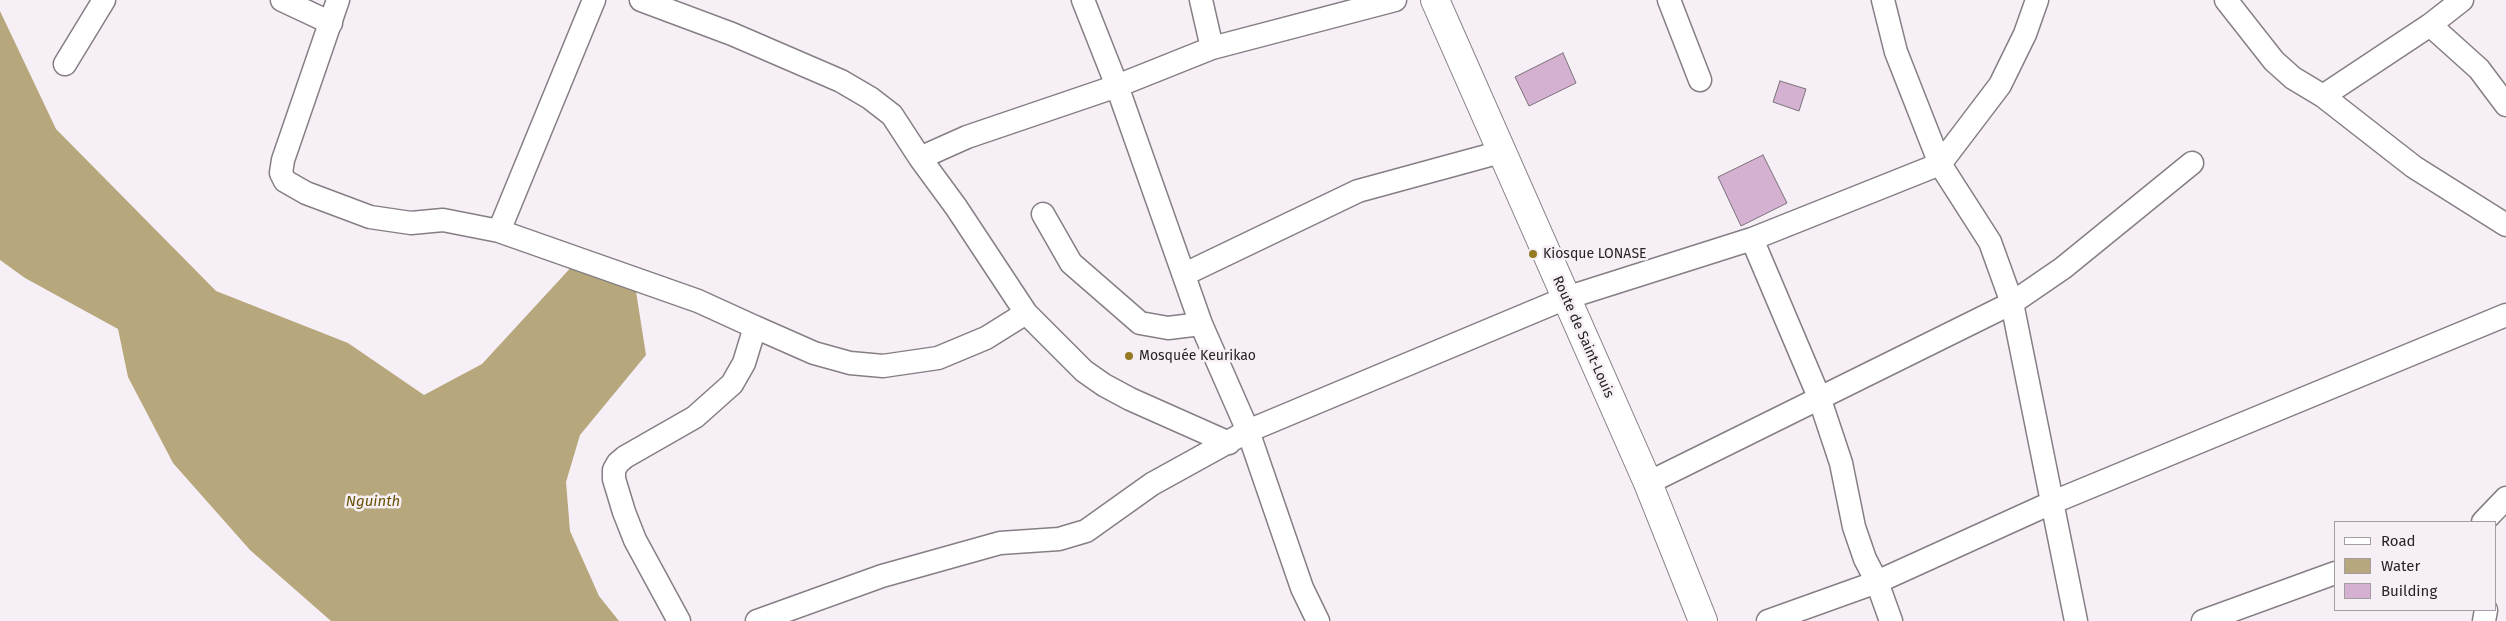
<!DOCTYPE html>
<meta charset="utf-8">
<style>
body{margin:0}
#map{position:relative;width:2506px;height:621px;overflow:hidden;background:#f7eff6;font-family:"Fira Sans",sans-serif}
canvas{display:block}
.legend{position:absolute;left:2334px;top:521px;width:162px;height:90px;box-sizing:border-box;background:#f7eff6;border:1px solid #a39ea3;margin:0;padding:6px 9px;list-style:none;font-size:15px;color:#262426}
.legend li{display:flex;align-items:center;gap:10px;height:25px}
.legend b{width:25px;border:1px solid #a39ea3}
</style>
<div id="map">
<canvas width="2506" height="621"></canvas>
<ul class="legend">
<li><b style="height:6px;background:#fff"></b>Road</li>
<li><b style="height:14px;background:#b6a77c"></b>Water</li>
<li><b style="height:14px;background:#d5b1d1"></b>Building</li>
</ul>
</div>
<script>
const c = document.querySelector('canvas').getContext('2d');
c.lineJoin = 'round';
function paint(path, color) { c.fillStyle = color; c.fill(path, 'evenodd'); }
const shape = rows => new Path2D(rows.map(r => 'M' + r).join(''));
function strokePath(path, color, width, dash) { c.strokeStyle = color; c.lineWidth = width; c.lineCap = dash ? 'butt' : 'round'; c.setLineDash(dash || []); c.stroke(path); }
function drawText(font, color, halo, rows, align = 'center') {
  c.font = font + ' "Fira Sans",sans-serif'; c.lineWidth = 5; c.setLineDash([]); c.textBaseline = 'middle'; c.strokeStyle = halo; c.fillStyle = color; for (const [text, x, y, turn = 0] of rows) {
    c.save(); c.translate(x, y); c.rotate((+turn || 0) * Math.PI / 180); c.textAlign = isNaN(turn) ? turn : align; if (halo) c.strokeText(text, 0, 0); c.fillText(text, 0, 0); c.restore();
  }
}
paint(shape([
 [0,11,56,129,216,291,348,343,424,395,482,364,575,263,635,285,646,355,580,435,566,482,570,531,599,596,619,621,331,621,250,550,173,463,128,377,118,329,25,278,0,260]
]), '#b6a77c');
const building = shape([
 [1563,53,1576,83,1529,106,1515,77,1563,53],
 [1780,81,1806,89,1799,111,1773,102,1780,81],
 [1763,155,1787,203,1741,226,1718,177,1763,155]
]);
paint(building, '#d5b1d1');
strokePath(building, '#797278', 1);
const minor = shape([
 [282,0,331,23],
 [338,0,283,160,281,173,285,181,306,193,370,217,411,223,443,220,499,231,698,301,755,327,744,363,732,384,695,417,625,457,618,463,614,470,614,479,624,512,635,540,679,621],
 [641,0,732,34,841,81,870,98,892,115,920,158],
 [1083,0,1117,86,1201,324,1248,431,1302,588,1318,621],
 [1201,0,1212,48],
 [1669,0,1700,80],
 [1883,0,1896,52,1940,164,2000,85,2025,34,2037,0],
 [2226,0,2274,61,2293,78,2323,96,2414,167,2506,225],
 [2430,25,2479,69,2506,105],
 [65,64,104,0],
 [2323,96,2430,25,2462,0],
 [1043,214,1071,263,1140,323,1168,328,1201,324],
 [499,231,594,0],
 [1752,239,1819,397,1841,463,1854,527,1865,559,1877,582,1891,621],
 [1185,274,1358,191,1501,152],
 [755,327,814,353,850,363,883,366,938,358,986,338,1026,313],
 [1229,443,1130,399,1104,385,1084,371,1026,313,956,207,920,158,967,137,1117,86,1212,48,1395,0],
 [1648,483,2012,303,2063,268,2192,163],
 [2483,522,2506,498],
 [757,621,882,576,1000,543,1059,539,1086,531,1152,484,1248,431,1566,298,1752,239,1940,164,1990,242,2012,303,2076,621],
 [1768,621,1877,582,2051,503,2506,315],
 [2203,621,2335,573],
 [2484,621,2486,610]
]);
const primary = shape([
 [1435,0,1648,483,1703,621]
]);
strokePath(minor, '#857e84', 25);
strokePath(primary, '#857e84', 30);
strokePath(minor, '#fff', 22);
strokePath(primary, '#fff', 28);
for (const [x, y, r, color] of [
 [1533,254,5,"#947a21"],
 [1129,356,5,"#947a21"]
]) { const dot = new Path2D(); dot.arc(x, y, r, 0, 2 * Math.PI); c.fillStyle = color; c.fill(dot); strokePath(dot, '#f7eff6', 2); }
drawText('14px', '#262426', '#f7eff6', [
 ["Kiosque LONASE",1543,254],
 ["Mosquée Keurikao",1139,356]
], 'left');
drawText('14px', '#262426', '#f7eff6', [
 ["Route de Saint-Louis",1583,337,66]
]);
drawText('italic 15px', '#685305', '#f7eff6', [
 ["Nguinth",373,502]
]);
</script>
